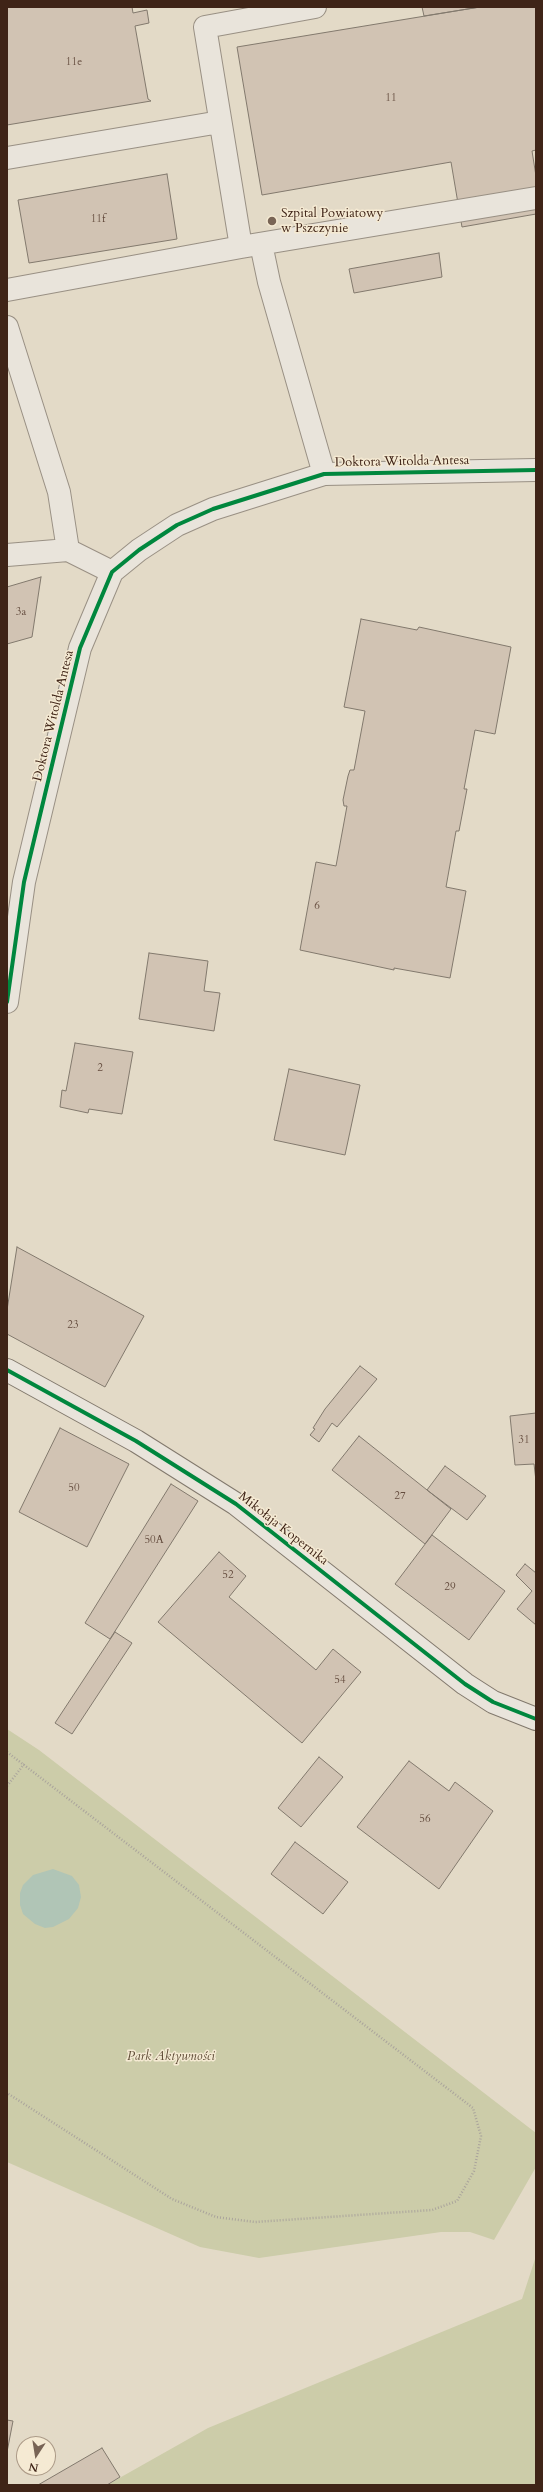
<!DOCTYPE html>
<meta charset="utf-8">
<style>
body{margin:0}
#map{position:relative;width:543px;height:2492px;overflow:hidden;background:#e3dac7;font-family:Cardo,serif}
canvas{display:block}
.frame{position:absolute;inset:0;border:8px solid #3f2417;pointer-events:none}
.north{position:absolute;left:16px;top:2436px;width:40px;height:40px;box-sizing:border-box;background:#f5ead3;border:1px solid #ac9b88;border-radius:50%;rotate:192deg;font-size:11px;font-weight:700;line-height:16px;text-align:center;color:#3f2417}
.north::after{content:'';display:block;margin:auto;width:14px;height:18px;background:#786455;clip-path:polygon(50% 0,100% 100%,50% 72%,0 100%)}
</style>
<div id="map">
<canvas width="543" height="2492"></canvas>
<div class="frame"></div>
<div class="north">N</div>
</div>
<script>
const c = document.querySelector('canvas').getContext('2d');
c.lineJoin = 'round';
function paint(path, color) { c.fillStyle = color; c.fill(path, 'evenodd'); }
const shape = rows => new Path2D(rows.map(r => 'M' + r).join(''));
function strokePath(path, color, width, dash) { c.strokeStyle = color; c.lineWidth = width; c.lineCap = dash ? 'butt' : 'round'; c.setLineDash(dash || []); c.stroke(path); }
function drawText(font, color, halo, rows, align = 'center') {
  c.font = font + ' Cardo,serif'; c.lineWidth = 3; c.setLineDash([]); c.textBaseline = 'middle'; c.strokeStyle = halo; c.fillStyle = color; for (const [text, x, y, turn = 0] of rows) {
    c.save(); c.translate(x, y); c.rotate((+turn || 0) * Math.PI / 180); c.textAlign = isNaN(turn) ? turn : align; if (halo) c.strokeText(text, 0, 0); c.fillText(text, 0, 0); c.restore();
  }
}
paint(shape([
 [7,1729,39,1750,536,2133,536,2167,494,2240,470,2232,441,2232,259,2258,200,2247,7,2162],
 [535,2259,536,2485,107,2485,208,2428,522,2299]
]), '#cccca9');
paint(shape([
 [53,1869,72,1876,79,1885,81,1897,78,1908,69,1919,53,1927,45,1928,35,1924,23,1914,20,1905,20,1893,23,1885,33,1875]
]), '#b0c5b6');
const building = shape([
 [7,7,132,7,133,13,147,10,149,23,135,26,148,99,151,101,7,125,7,7],
 [422,7,480,7,424,16,422,7],
 [480,7,536,7,536,150,532,151,536,176,536,214,462,227,451,162,262,195,237,47,480,7],
 [167,174,177,239,29,263,18,200,167,174],
 [439,253,442,277,354,293,349,269,439,253],
 [41,577,32,637,7,644,7,587,41,577],
 [361,619,417,630,419,627,511,647,495,734,475,730,464,789,467,789,459,831,456,831,446,887,466,891,450,978,394,968,394,970,300,950,316,862,336,866,347,806,344,806,343,800,348,776,350,770,354,770,365,711,344,707,361,619],
 [149,953,208,961,204,991,220,993,214,1031,139,1019,149,953],
 [75,1043,133,1052,122,1114,89,1109,88,1113,60,1107,62,1090,66,1091,75,1043],
 [289,1069,360,1085,345,1155,274,1140,289,1069],
 [17,1247,144,1316,105,1387,7,1334,7,1310,17,1247],
 [360,1366,377,1379,337,1427,332,1423,319,1442,310,1435,315,1429,313,1428,325,1409,360,1366],
 [536,1413,536,1481,534,1464,515,1465,510,1416,536,1413],
 [60,1428,129,1464,87,1547,19,1512,60,1428],
 [359,1436,451,1509,425,1544,332,1470,359,1436],
 [445,1466,486,1496,467,1520,427,1490,445,1466],
 [171,1484,198,1501,110,1639,85,1623,171,1484],
 [432,1535,505,1591,469,1640,395,1584,432,1535],
 [219,1552,246,1576,229,1597,316,1670,333,1649,361,1672,302,1743,158,1622,219,1552],
 [525,1564,536,1573,536,1625,517,1609,532,1591,516,1575,525,1564],
 [115,1632,132,1643,72,1734,55,1723,115,1632],
 [319,1757,343,1777,301,1827,278,1808,319,1757],
 [409,1761,449,1791,455,1782,493,1811,439,1889,357,1827,409,1761],
 [295,1842,348,1882,323,1914,271,1874,295,1842],
 [7,2420,13,2421,7,2452,7,2420],
 [102,2448,120,2477,107,2485,38,2485,102,2448]
]);
paint(building, '#d1c3b3');
strokePath(building, '#82796d', 1);
const lane = shape([
 [7,158,220,122],
 [261,244,269,282,324,474],
 [241,247,205,27,315,7],
 [7,290,241,247,536,198],
 [7,327,59,492,68,550],
 [7,555,68,550,112,572]
]);
const street = shape([
 [7,1002,24,882,80,648,112,572,139,550,177,525,213,509,324,474,536,470]
]);
const secondary = shape([
 [7,1370,136,1441,236,1504,465,1684,493,1702,536,1719]
]);
strokePath(lane, '#999084', 24);
strokePath(street, '#999084', 24);
strokePath(secondary, '#82796d', 24);
strokePath(shape([
 [7,1752,473,2108,481,2136,474,2171,457,2201,432,2210,255,2222,216,2217,172,2199,7,2093],
 [7,1786,25,1763]
]), '#aaa49c', 2.5, [1, 2]);
strokePath(lane, '#e9e4db', 22);
strokePath(street, '#e9e4db', 22);
strokePath(secondary, '#e9e4db', 22);
strokePath(shape([
 [7,1002,24,882,80,648,112,572,139,550,177,525,213,509,324,474,536,470],
 [7,1370,136,1441,236,1504,465,1684,493,1702,536,1719]
]), '#00873e', 4);
for (const [x, y, r, color] of [
 [272,221,5,"#786455"]
]) { const dot = new Path2D(); dot.arc(x, y, r, 0, 2 * Math.PI); c.fillStyle = color; c.fill(dot); strokePath(dot, '#f5ead3', 1.5); }
drawText('11px', '#644c3e', null, [
 ["11e",74,62],
 ["11",391,98],
 ["11f",98,219],
 ["3a",21,612],
 ["6",317,906],
 ["2",100,1068],
 ["23",73,1325],
 ["31",524,1440],
 ["50",74,1488],
 ["27",400,1496],
 ["50A",154,1540],
 ["52",228,1575],
 ["29",450,1587],
 ["54",340,1680],
 ["56",425,1819]
]);
drawText('13px', '#3f2417', '#f5ead3', [
 ["Szpital Powiatowy",281,214],
 ["w Pszczynie",281,229]
], 'left');
drawText('13px', '#3f2417', '#f5ead3', [
 ["Doktora Witolda Antesa",402,462,-1],
 ["Doktora Witolda Antesa",54,716,-76],
 ["Mikołaja Kopernika",283,1529,38]
]);
drawText('italic 13px', '#5e4b35', '#f5ead3', [
 ["Park Aktywności",171,2057]
]);
</script>
